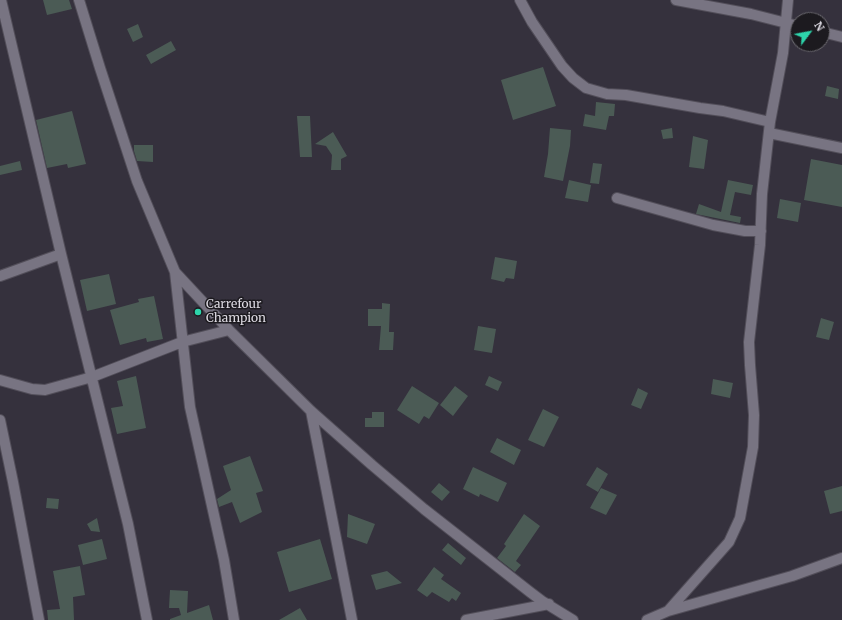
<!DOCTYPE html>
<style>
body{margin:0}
#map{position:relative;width:842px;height:620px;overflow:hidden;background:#35313d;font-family:Merriweather,serif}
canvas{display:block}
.north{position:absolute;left:790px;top:12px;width:40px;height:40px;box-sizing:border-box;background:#1c1a1f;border:1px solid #69676d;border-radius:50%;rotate:58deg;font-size:11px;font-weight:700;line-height:16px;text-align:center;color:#dddae2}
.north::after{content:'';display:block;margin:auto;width:14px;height:18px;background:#2dd4ab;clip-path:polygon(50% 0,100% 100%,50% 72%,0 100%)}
</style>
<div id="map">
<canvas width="842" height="620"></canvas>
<div class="north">N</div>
</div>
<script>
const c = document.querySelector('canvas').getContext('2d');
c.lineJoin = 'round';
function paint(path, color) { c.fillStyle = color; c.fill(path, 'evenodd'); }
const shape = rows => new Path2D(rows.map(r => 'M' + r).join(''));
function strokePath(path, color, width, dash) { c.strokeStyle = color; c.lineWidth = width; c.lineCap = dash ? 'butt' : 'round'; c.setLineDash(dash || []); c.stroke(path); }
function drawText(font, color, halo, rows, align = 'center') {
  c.font = font + ' Merriweather,serif'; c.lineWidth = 3; c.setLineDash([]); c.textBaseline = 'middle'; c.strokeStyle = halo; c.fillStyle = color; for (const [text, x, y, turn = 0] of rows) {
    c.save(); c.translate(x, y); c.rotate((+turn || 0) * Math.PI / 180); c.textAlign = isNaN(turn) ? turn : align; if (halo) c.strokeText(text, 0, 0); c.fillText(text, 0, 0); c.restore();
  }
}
paint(shape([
 [43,0,69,0,72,9,47,15],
 [138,24,143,37,133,42,127,29],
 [171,41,176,50,151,64,146,55],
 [543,67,556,106,513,120,501,80],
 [827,86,839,89,838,99,825,96],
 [596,102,615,104,614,116,609,116,606,130,583,126,585,114,595,116],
 [72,111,86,164,68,168,67,164,47,168,36,120],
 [297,116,310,116,312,157,300,157],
 [550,128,571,130,570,146,563,181,544,177,548,154],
 [672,128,673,138,663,139,661,130],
 [333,132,347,156,341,159,341,170,331,170,332,155,326,146,315,144],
 [693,136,708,140,704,169,689,167],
 [134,145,153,145,153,162,137,161,134,151],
 [811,159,842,165,842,207,804,200],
 [20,161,22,170,0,175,0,166],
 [593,163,602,164,599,184,590,183],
 [569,180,591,185,588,202,565,198],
 [728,180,753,185,751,195,735,192,730,215,741,217,740,223,696,214,699,204,721,212],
 [780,199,801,203,798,222,777,218],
 [495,257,517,261,514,279,506,278,504,282,491,279],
 [109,274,116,304,87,311,80,280],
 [154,296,163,339,147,342,146,338,120,345,110,310,139,302,138,299],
 [382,303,390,304,389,332,394,332,393,350,379,350,381,326,368,326,368,309,382,309],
 [821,318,834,322,829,340,816,337],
 [478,326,496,329,492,353,474,350],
 [136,376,146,428,117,434,111,408,123,406,117,381],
 [489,376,502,382,498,391,485,385],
 [713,379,733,383,730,398,711,394],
 [412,386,439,403,429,419,424,416,419,424,397,410],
 [455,386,468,396,453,416,440,405],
 [638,388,648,393,641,409,631,405],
 [543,409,559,417,544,447,528,440],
 [372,412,384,412,384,427,365,427,365,418,372,418],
 [497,438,521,450,514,465,490,452],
 [250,456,263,491,256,493,262,512,240,523,232,502,219,507,217,499,231,490,223,466],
 [473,467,507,483,498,502,480,494,479,497,463,489],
 [597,467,608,474,598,492,586,485],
 [439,483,450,492,442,501,431,492],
 [842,486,842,511,830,514,824,491],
 [601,488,617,495,606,515,590,508],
 [47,498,59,499,58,509,46,508],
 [348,514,375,524,367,544,347,537],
 [524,514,540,526,516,561,521,565,515,572,497,558,506,546,504,544],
 [97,518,100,532,91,531,87,524],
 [102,539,107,559,83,565,78,545],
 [320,539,332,579,289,592,277,552],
 [448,543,466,558,461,565,442,550],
 [80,566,85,595,73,597,74,620,48,620,47,610,60,609,53,571],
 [434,567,444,575,441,579,461,593,456,601,452,598,449,602,432,592,427,597,417,590],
 [387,571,402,583,376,590,371,575],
 [170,590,188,591,187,613,209,605,213,620,170,620,170,619,181,615,179,608,169,608],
 [300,608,307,620,279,620]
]), '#4b5b55');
const minor = shape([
 [1,0,61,254,128,524,147,620],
 [79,0,100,68,137,181,175,272,229,330,311,411,372,465,424,509,530,592,542,601,573,620],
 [520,0,532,22,562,66,573,78,586,88,607,94,626,95,700,108,723,111,770,122],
 [676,0,751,14,798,26],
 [822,32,842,37],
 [769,133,842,148],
 [617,198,713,225,745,231,761,231],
 [175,272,190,407,224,560,234,620],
 [0,276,61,254],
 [0,380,32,389,45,390,92,377,182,342,229,330],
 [311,411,352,620],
 [0,420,13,482,39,620],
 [668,611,792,576,842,558],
 [466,620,549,604],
 [647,620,668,611,729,542,740,518,753,447,754,415,750,365,749,342,760,245,762,194,770,122,783,53,788,0]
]);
strokePath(minor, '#524e59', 12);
strokePath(minor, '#787482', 10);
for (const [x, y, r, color] of [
 [198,312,4,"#2dd4ab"]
]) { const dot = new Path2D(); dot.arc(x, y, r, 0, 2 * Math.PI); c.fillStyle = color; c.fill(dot); strokePath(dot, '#1c1a1f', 1.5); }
drawText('12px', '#dddae2', '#1c1a1f', [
 ["Carrefour",206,305],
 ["Champion",206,319]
], 'left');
</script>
